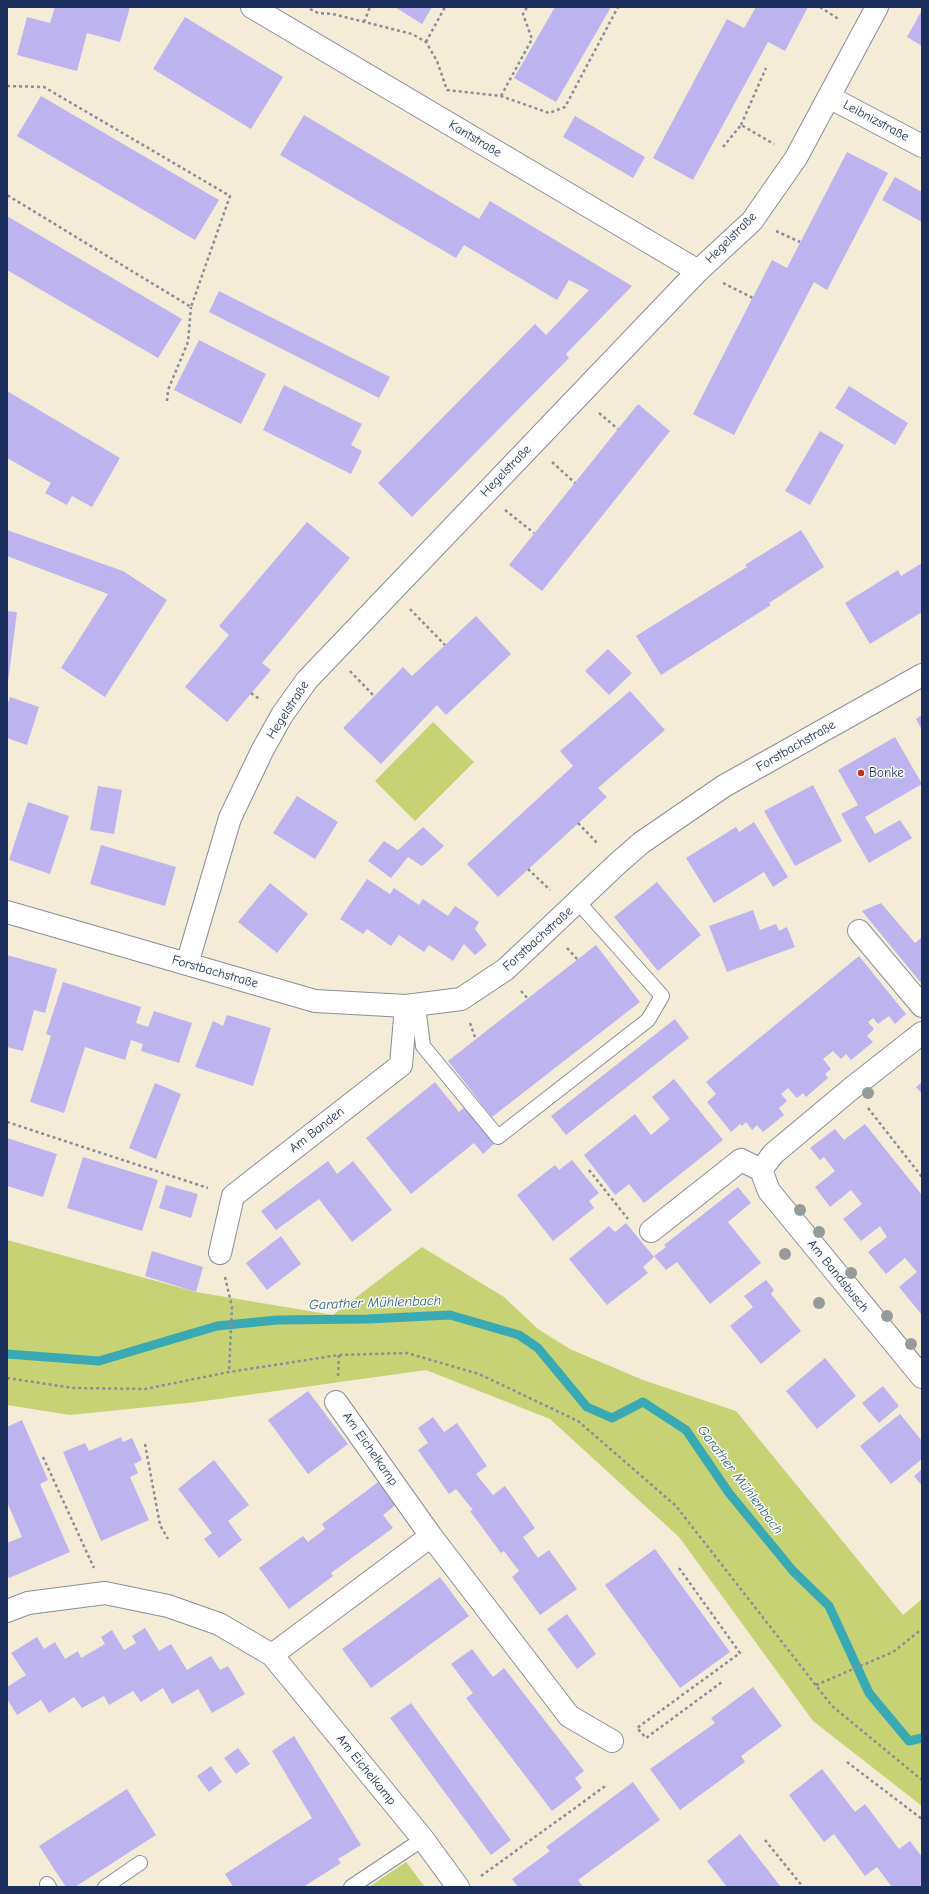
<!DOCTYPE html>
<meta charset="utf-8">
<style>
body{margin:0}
#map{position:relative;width:929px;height:1894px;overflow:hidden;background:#f5ecd8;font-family:"Comic Neue",sans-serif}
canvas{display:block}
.frame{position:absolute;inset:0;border:8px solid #1b2f5e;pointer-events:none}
</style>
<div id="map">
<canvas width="929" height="1894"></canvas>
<div class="frame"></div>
</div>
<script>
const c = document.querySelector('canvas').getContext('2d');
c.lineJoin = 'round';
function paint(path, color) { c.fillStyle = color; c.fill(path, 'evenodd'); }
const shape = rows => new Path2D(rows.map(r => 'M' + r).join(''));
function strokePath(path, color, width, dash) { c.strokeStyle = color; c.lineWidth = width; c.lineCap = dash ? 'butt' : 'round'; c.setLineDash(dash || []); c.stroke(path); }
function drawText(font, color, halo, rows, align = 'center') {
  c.font = font + ' "Comic Neue",sans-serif'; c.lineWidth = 3; c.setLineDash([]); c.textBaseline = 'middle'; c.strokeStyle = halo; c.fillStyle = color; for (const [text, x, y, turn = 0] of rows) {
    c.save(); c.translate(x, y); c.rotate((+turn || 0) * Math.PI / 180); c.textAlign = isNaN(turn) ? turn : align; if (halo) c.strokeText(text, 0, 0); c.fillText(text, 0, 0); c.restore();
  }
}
paint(shape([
 [433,722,474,762,415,821,375,781],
 [7,1240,196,1292,333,1315,422,1247,504,1297,538,1329,570,1349,643,1380,736,1411,903,1615,922,1599,922,1806,813,1721,679,1537,550,1419,426,1370,197,1402,70,1415,7,1405],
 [406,1862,425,1887,369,1887]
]), '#c6d273');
strokePath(shape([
 [7,1354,99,1361,217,1326,277,1320,368,1319,450,1315,519,1335,538,1348,587,1407,612,1418,643,1402,686,1430,729,1493,793,1571,829,1606,869,1693,909,1741,922,1738]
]), '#39aab4', 9);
paint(shape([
 [55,7,130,7,120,42,87,33,77,71,17,55,27,17,50,23],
 [395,7,432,7,422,24],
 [555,7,611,7,556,102,514,78],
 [756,7,808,7,785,51,768,42,693,180,653,158,727,19,744,28],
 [922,10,922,46,907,37],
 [185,17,283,77,251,129,153,69],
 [41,96,219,200,195,240,17,136],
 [304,115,479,219,490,201,632,286,566,354,569,358,412,517,378,483,535,324,546,335,589,290,569,280,557,300,464,245,456,258,280,155],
 [575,116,645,157,633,178,563,137],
 [847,152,888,173,827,290,814,282,734,435,693,414,772,260,787,268],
 [895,177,922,192,922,222,882,200],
 [7,216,182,319,158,358,7,270],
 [219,291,390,377,379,398,209,312],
 [199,340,266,374,241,424,174,390],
 [284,385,362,424,351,445,362,451,351,474,263,430],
 [849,386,908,423,895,445,835,408],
 [7,391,120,458,92,507,72,496,67,505,45,493,51,483,7,458],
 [638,404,670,431,542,591,509,565],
 [820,431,844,445,810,505,785,491],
 [307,522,350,558,262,663,271,670,227,722,185,687,229,635,219,626],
 [7,530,123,571,167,600,105,697,61,668,108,594,7,556],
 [801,530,824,567,769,603,771,605,661,675,636,636,747,567,745,565],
 [922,563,922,612,870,644,845,603,898,570,901,576],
 [7,611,17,612,8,682,7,682],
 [476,616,511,654,446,715,437,705,381,764,343,728,403,667,412,676],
 [608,649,632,673,609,695,585,671],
 [630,691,665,730,598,788,607,797,498,897,467,864,573,766,560,751],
 [10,697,39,707,27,745,7,738,7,706],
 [922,715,922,730,916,719],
 [895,737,922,784,865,817,875,834,900,820,912,838,869,863,841,814,858,805,838,770],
 [813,785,842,841,795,866,764,811],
 [98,786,122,790,114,834,90,830],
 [297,796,338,822,315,859,273,833],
 [28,802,69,816,50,874,9,860],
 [754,822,788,877,773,887,764,872,714,903,686,858,736,827,739,832],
 [423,827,444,846,422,866,408,857,391,878,368,861,384,841,398,850],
 [101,845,176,867,165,906,90,884],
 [367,879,390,894,394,888,419,905,423,899,448,916,455,906,479,922,475,929,487,945,475,955,464,944,453,961,429,945,424,952,399,935,391,946,367,929,363,934,340,919],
 [657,882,701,935,658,971,614,917],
 [270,883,308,914,277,953,238,922],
 [881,903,915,943,922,937,922,984,862,911],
 [753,910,760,930,776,924,779,931,787,927,795,947,727,972,709,926],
 [596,945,640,1002,492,1117,448,1061],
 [7,955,57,969,45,1013,34,1010,23,1051,7,1047],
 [859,956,906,1014,895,1024,889,1016,878,1024,873,1018,868,1022,874,1029,867,1036,873,1042,851,1060,846,1054,841,1059,833,1051,823,1059,831,1069,825,1074,828,1078,806,1097,803,1093,797,1098,788,1088,781,1094,787,1101,779,1108,784,1115,763,1132,757,1125,752,1130,746,1122,742,1126,740,1124,731,1132,707,1102,716,1094,706,1082],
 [63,982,141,1007,136,1023,148,1027,154,1011,192,1023,179,1063,141,1051,143,1044,131,1040,125,1060,85,1047,64,1113,30,1102,51,1036,46,1034],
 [227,1015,271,1028,253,1086,195,1067,213,1021,223,1026],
 [675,1019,689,1038,566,1135,551,1116],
 [674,1079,723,1140,644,1203,629,1184,615,1195,584,1155,635,1114,651,1135,670,1119,652,1097],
 [435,1082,459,1112,466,1106,495,1143,483,1154,474,1143,411,1194,366,1138],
 [922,1082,922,1094,916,1087],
 [155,1083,181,1094,156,1159,129,1148],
 [865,1124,922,1195,922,1315,899,1287,917,1272,905,1258,886,1274,868,1252,887,1237,880,1226,861,1241,843,1219,862,1204,851,1190,830,1207,815,1187,835,1171,824,1157,820,1160,810,1148,835,1129,844,1140],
 [7,1138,57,1154,43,1197,7,1186],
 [83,1157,158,1180,142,1231,67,1208],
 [572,1160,599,1193,589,1201,594,1208,553,1241,517,1195,555,1165,559,1170],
 [328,1161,337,1174,353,1161,392,1210,352,1242,319,1199,276,1230,261,1211],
 [166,1185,198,1194,191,1218,159,1208],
 [738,1187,751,1203,728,1222,761,1263,710,1304,677,1262,666,1270,654,1256,666,1247,664,1245],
 [626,1223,654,1257,643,1267,648,1273,607,1305,569,1259,609,1226,615,1232],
 [281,1236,301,1264,267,1290,246,1263],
 [152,1251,203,1267,196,1292,145,1276],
 [766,1280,774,1290,771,1294,801,1331,761,1364,730,1326,753,1307,744,1296],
 [825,1358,856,1396,817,1429,786,1391],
 [883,1386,899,1406,879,1423,862,1403],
 [308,1391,348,1444,308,1474,268,1420],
 [900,1414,922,1441,922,1459,891,1484,860,1446],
 [433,1417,444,1432,457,1423,487,1466,476,1474,493,1495,505,1486,535,1528,523,1537,538,1558,549,1550,577,1589,540,1615,512,1577,519,1571,504,1551,501,1553,470,1511,473,1510,456,1489,449,1494,418,1450,428,1443,418,1428],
 [22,1420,48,1480,40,1484,70,1552,9,1578,7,1574,7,1543,22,1537,7,1502,7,1427],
 [121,1437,123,1442,132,1438,142,1460,134,1464,138,1473,130,1477,149,1520,101,1541,63,1452,85,1443,89,1451],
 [214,1460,249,1505,228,1521,242,1540,219,1558,204,1539,212,1533,178,1489],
 [922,1469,922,1486,914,1476],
 [381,1480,398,1503,383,1515,393,1528,331,1573,333,1576,289,1609,259,1568,303,1536,308,1542,325,1529,322,1524],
 [655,1549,730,1652,680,1688,605,1585],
 [440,1577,469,1616,371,1688,342,1649],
 [567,1614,596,1654,577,1669,547,1629],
 [145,1628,159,1651,171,1644,187,1670,211,1656,220,1670,228,1666,245,1694,212,1713,198,1689,172,1704,163,1688,141,1702,133,1691,109,1705,104,1696,82,1708,74,1697,49,1713,41,1700,17,1715,7,1699,7,1687,26,1675,11,1653,37,1637,44,1649,55,1642,65,1659,78,1651,81,1658,105,1644,101,1637,112,1630,124,1650,136,1643,132,1636],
 [472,1649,493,1677,504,1668,584,1771,575,1778,582,1788,552,1811,466,1698,473,1693,451,1664],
 [753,1687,782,1726,741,1756,745,1762,680,1810,650,1769,715,1723,711,1718],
 [411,1703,511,1840,491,1855,390,1718],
 [294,1736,361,1845,338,1859,341,1863,303,1887,233,1887,225,1874,312,1818,272,1751],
 [238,1748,250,1764,236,1774,224,1758],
 [211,1766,222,1782,209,1792,197,1776],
 [822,1769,855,1812,865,1804,899,1849,910,1841,922,1857,922,1887,892,1887,877,1867,865,1876,834,1834,824,1842,789,1795],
 [633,1782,660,1820,578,1880,583,1887,518,1887,512,1879,550,1851,546,1847],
 [127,1789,156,1835,75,1887,66,1887,39,1846],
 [740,1834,753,1851,781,1887,727,1887,707,1861]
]), '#bcb3ef');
const service = shape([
 [418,1005,423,1046,498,1137,648,1020,662,996,578,902],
 [47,1884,49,1887],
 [105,1887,140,1863],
 [351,1887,423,1839]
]);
const minor = shape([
 [252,7,698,271],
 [829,97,922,146],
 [7,912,315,1001,406,1006,461,999,506,969,617,864,641,843,724,786,922,675],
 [859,931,922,1006],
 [187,964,230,818,262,751,282,715,307,680,698,271,752,221,796,158,877,7],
 [922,1033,852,1088,773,1154,761,1170,769,1191,922,1377],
 [651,1231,741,1160,761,1170],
 [220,1253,233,1196,401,1065,406,1006],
 [336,1402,431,1536,569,1716,612,1741],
 [7,1611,28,1603,105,1593,168,1606,219,1624,272,1655,423,1839,458,1887],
 [272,1655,431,1536]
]);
strokePath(service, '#888e9b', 16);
strokePath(minor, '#888e9b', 24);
strokePath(shape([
 [820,7,840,20],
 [310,9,318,13,333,14,412,34,426,42,437,61,447,90,501,96,549,113,565,107,618,7],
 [364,22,370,7],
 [426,42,445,7],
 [7,86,44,87,230,196,191,307,7,195],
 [501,96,532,39,523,14,527,7],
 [741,125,766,68],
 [723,147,741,125,774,144],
 [776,231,800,242],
 [723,283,753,298],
 [167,401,168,390,188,342,191,307],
 [599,413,618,429],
 [552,462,575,483],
 [505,510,534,533],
 [410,609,445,645],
 [350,671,374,696],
 [251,693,261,700],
 [578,823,598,844],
 [528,869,550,890],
 [567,948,578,960],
 [521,991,528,999],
 [470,1023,476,1040],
 [868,1108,922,1177],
 [7,1122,208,1188],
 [589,1170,628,1219],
 [225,1277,232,1307,229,1372],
 [338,1376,339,1355],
 [7,1378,73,1388,145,1389,229,1372,339,1355,407,1353,479,1374,578,1421,676,1506,832,1706,922,1780],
 [145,1444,160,1525,168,1539],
 [43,1457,94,1568],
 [679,1568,740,1653,637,1728,646,1738,722,1682],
 [816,1685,893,1652,922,1629],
 [847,1762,922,1819],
 [765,1840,803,1887],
 [481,1876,604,1787,605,1783]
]), '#888e9b', 2.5, [3, 3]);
strokePath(service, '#fff', 14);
strokePath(minor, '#fff', 22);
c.fillStyle = '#959b98';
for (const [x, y] of [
 [868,1093],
 [800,1210],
 [819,1232],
 [785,1254],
 [851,1273],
 [819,1303],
 [887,1316],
 [911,1344]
]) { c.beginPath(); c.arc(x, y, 6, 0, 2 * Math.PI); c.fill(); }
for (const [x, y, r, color] of [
 [861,773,4,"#c8321e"]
]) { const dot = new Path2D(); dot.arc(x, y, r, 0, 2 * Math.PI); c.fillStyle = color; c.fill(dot); strokePath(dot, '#fdfcf7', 1.5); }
drawText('13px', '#1b2f5e', '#fdfcf7', [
 ["Leibnizstraße",876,121,28],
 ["Kantstraße",475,139,31],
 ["Hegelstraße",731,238,-45],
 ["Hegelstraße",506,471,-46],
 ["Hegelstraße",288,710,-57],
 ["Forstbachstraße",796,746,-30],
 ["Forstbachstraße",538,939,-42],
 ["Forstbachstraße",215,972,16],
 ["Am Banden",317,1130,-38],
 ["Am Bandsbusch",838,1276,51],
 ["Am Eichelkamp",370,1449,55],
 ["Am Eichelkamp",366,1770,51]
]);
drawText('13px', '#1b2f5e', '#fdfcf7', [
 ["Bonke",869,773]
], 'left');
drawText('italic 14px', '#276080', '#fdfcf7', [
 ["Garather Mühlenbach",375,1303,-2],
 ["Garather Mühlenbach",740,1480,53]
]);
</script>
